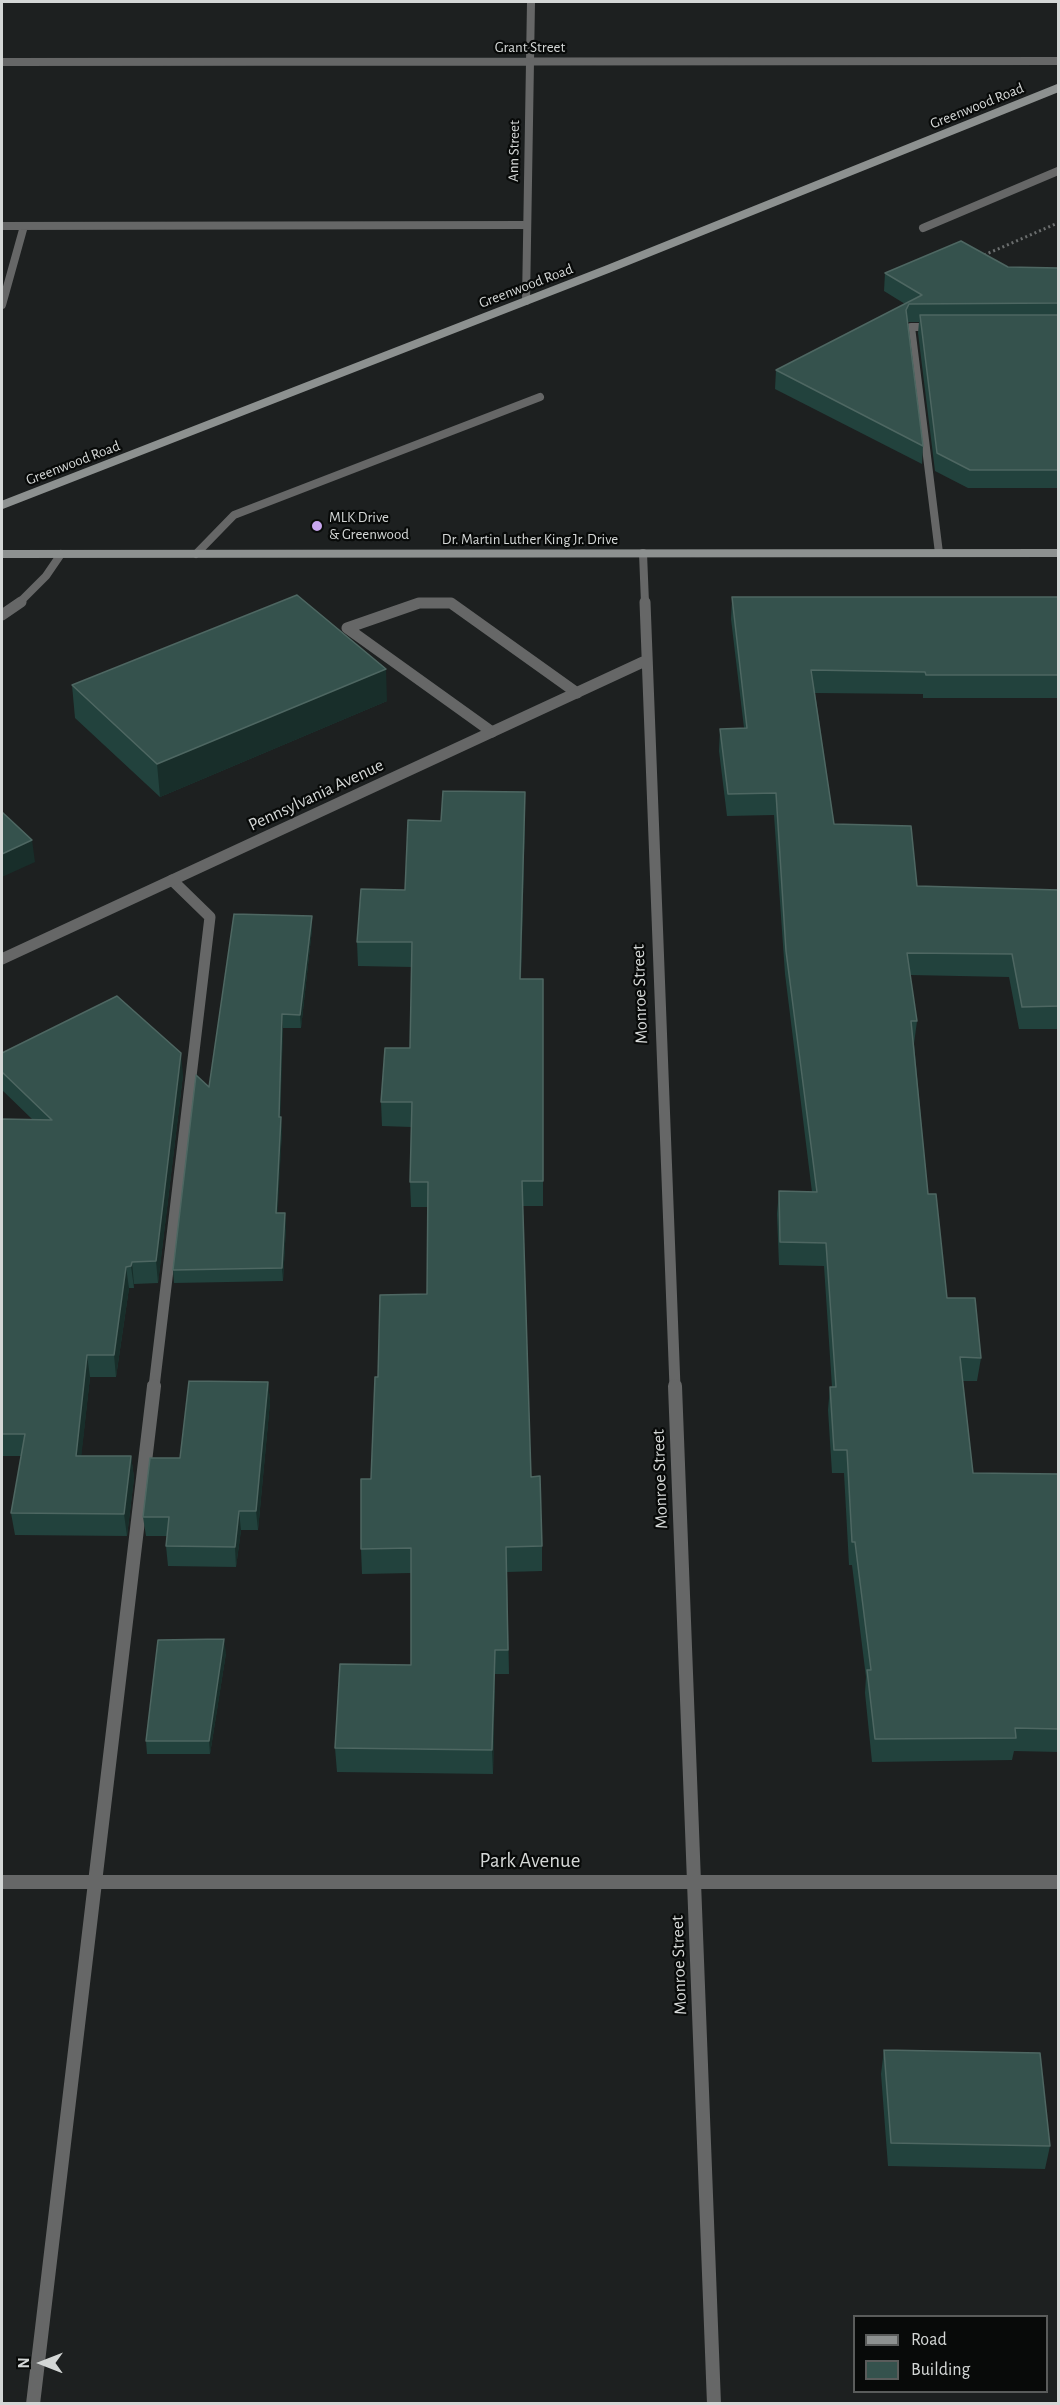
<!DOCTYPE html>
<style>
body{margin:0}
#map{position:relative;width:1060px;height:2405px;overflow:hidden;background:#1d2020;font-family:"Alegreya Sans",sans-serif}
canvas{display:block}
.frame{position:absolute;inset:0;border:3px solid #d4d7d6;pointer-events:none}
.legend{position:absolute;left:853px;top:2315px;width:195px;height:78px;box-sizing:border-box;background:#080a09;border:2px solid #5a5c5b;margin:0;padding:8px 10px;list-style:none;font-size:18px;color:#d4d7d6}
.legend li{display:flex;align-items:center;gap:12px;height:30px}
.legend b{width:30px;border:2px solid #5a5c5b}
.north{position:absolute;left:12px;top:2333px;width:60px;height:60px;-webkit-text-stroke:4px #080a09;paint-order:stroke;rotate:270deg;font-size:16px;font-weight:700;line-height:24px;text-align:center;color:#d4d7d6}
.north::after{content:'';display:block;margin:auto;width:21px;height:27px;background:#d4d7d6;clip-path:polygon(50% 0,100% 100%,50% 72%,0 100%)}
</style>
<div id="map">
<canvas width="1060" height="2405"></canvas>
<div class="frame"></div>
<ul class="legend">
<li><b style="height:8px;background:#8d9190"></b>Road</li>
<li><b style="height:16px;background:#35524d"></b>Building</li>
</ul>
<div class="north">N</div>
</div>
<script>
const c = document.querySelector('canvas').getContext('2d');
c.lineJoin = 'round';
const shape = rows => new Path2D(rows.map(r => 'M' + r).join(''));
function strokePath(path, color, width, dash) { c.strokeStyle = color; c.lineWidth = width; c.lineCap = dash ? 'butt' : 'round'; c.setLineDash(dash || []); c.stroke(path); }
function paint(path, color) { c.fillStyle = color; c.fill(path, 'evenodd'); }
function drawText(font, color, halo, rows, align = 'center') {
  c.font = font + ' "Alegreya Sans",sans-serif'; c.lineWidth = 4.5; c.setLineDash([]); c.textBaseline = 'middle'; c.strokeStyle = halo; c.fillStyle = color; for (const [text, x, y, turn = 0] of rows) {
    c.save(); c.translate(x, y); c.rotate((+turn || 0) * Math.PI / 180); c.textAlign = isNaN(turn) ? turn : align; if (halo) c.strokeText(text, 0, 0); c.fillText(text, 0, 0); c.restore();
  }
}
strokePath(shape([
 [984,255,1058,223]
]), '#6b6e6e', 3, [2, 3]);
strokePath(shape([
 [2,226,527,225],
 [923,228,1058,171],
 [2,305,24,226],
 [934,327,911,327,939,553],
 [196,554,234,515,540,397],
 [19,603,46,576,61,554],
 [418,603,452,603]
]), '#666767', 8);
strokePath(shape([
 [2,615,21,602],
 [492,732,347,628,419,603,451,603,577,693],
 [154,1387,210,917,172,880]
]), '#666767', 11);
strokePath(shape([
 [33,2404,154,1386]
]), '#666767', 14);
strokePath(shape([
 [2,62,1058,61],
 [526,301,531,2],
 [643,553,645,603]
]), '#666767', 8);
strokePath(shape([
 [645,602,675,1387],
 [2,959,645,661]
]), '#666767', 11);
strokePath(shape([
 [675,1386,714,2404],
 [2,1882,1058,1882]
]), '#666767', 14);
strokePath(shape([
 [2,505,608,269,1058,88],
 [2,554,1058,553]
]), '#8d9190', 8);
paint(shape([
 [1008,267,1059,268,1059,488,968,488,935,471,918,333,919,322,908,322,923,446,922,464,775,389,776,370,905,304,884,291,885,273],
 [732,597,1059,597,1059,698,923,698,923,694,815,693,834,824,917,886,1059,890,1059,1029,1019,1029,1009,977,910,975,917,1021,914,1044,928,1194,947,1298,981,1358,977,1381,963,1381,973,1473,1059,1474,1059,1752,1014,1751,1012,1760,872,1762,865,1693,866,1677,852,1565,849,1565,844,1473,832,1473,828,1410,830,1387,832,1387,824,1266,779,1265,777,1214,779,1191,812,1192,785,974,774,815,727,816,719,751,720,729,744,728,731,619],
 [72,685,387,701,160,797,75,718],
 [525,816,521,979,543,979,543,1206,523,1206,531,1477,542,1546,542,1571,507,1572,509,1674,495,1674,493,1774,337,1772,335,1748,411,1665,411,1573,362,1574,361,1549,371,1479,378,1377,427,1294,428,1207,411,1207,410,1182,411,1127,382,1126,381,1102,410,1048,412,967,358,966,357,942,405,890],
 [312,916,312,929,301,1028,283,1028,280,1117,282,1131,277,1213,286,1226,283,1281,174,1283,173,1270,209,1087],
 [2,1053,183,1075,158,1283,134,1284,134,1288,129,1288,116,1377,90,1377,81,1456,131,1456,134,1478,127,1536,15,1535,11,1513,21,1456,2,1456,2,1119,32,1119,2,1090],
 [268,1382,270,1402,258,1530,241,1530,236,1567,168,1566,166,1546,167,1536,146,1536,143,1517,180,1458],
 [226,1653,210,1754,147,1754,146,1741],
 [884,2050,1050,2146,1045,2169,888,2166,881,2074]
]), '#22423d');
paint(shape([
 [386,669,387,701,160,797,157,764],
 [525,792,525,816,520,1003,520,979],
 [32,840,35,862,2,877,2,854],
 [312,916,312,929,301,1028,300,1015],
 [282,1014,283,1028,280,1131,279,1117],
 [181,1053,183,1075,158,1283,156,1261],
 [281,1117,282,1131,277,1226,276,1213],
 [285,1213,286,1226,283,1281,282,1268],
 [132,1262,134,1284,134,1288,131,1266],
 [126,1267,129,1288,116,1377,114,1355],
 [87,1355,90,1377,79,1478,76,1456],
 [268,1382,270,1402,258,1530,256,1511],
 [131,1456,134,1478,127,1536,124,1514],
 [239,1511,241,1530,236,1567,235,1547],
 [224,1639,226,1653,210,1754,209,1741],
 [495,1650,495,1674,493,1774,492,1750]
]), '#182e2a');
const building = shape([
 [961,241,1008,267,1059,268,1059,303,909,304,906,310,923,446,776,370,922,295,885,273,961,241],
 [920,315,1059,315,1059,470,970,470,937,453,920,315],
 [297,595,386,669,157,764,72,685,297,595],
 [732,597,1059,597,1059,675,926,675,925,672,811,670,834,824,911,826,917,886,1059,890,1059,1006,1022,1007,1012,954,907,953,917,1021,911,1021,928,1194,936,1194,947,1298,975,1298,981,1358,960,1357,973,1473,1059,1474,1059,1729,1015,1728,1016,1738,875,1739,867,1670,871,1670,855,1542,852,1542,847,1450,834,1450,830,1387,836,1387,826,1243,780,1242,779,1191,817,1192,786,951,776,793,728,794,720,729,747,728,732,597],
 [443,791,525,792,520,979,543,979,543,1181,522,1181,531,1477,540,1476,542,1546,506,1547,508,1650,495,1650,492,1750,335,1748,340,1664,411,1665,411,1548,361,1549,361,1479,371,1479,375,1377,378,1377,380,1295,427,1294,428,1182,410,1182,412,1102,381,1102,385,1048,410,1048,412,942,357,942,361,889,405,890,408,820,441,821,443,791],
 [2,812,32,840,2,854,2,812],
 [234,914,312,916,300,1015,282,1014,279,1117,281,1117,276,1213,285,1213,282,1268,173,1270,196,1075,209,1087,234,914],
 [117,996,181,1053,156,1261,132,1262,131,1266,126,1267,114,1355,87,1355,76,1456,131,1456,124,1514,11,1513,25,1434,2,1434,2,1119,52,1120,2,1072,2,1053,117,996],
 [189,1381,268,1382,256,1511,239,1511,235,1547,166,1546,169,1517,143,1517,150,1458,180,1458,189,1381],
 [224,1639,209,1741,146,1741,158,1640,224,1639],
 [884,2050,1040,2053,1050,2146,891,2143,884,2050]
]);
paint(building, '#35524d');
strokePath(building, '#4e6762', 1.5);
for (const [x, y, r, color] of [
 [317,526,6,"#c8a6ef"]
]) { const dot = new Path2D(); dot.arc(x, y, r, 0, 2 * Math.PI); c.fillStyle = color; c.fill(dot); strokePath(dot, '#080a09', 2); }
drawText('15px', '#d4d7d6', '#080a09', [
 ["Grant Street",530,47],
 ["Greenwood Road",977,106,-22],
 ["Ann Street",514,151,-89],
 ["Greenwood Road",526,286,-21],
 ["Greenwood Road",73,463,-21],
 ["Dr. Martin Luther King Jr. Drive",530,539]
]);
drawText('15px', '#d4d7d6', '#080a09', [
 ["MLK Drive",329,517],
 ["& Greenwood",329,534]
], 'left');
drawText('18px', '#d4d7d6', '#080a09', [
 ["Pennsylvania Avenue",316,795,-25],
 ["Monroe Street",640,994,-92],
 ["Monroe Street",660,1479,-92],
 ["Monroe Street",679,1965,-92]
]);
drawText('21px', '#d4d7d6', '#080a09', [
 ["Park Avenue",530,1861]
]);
</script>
